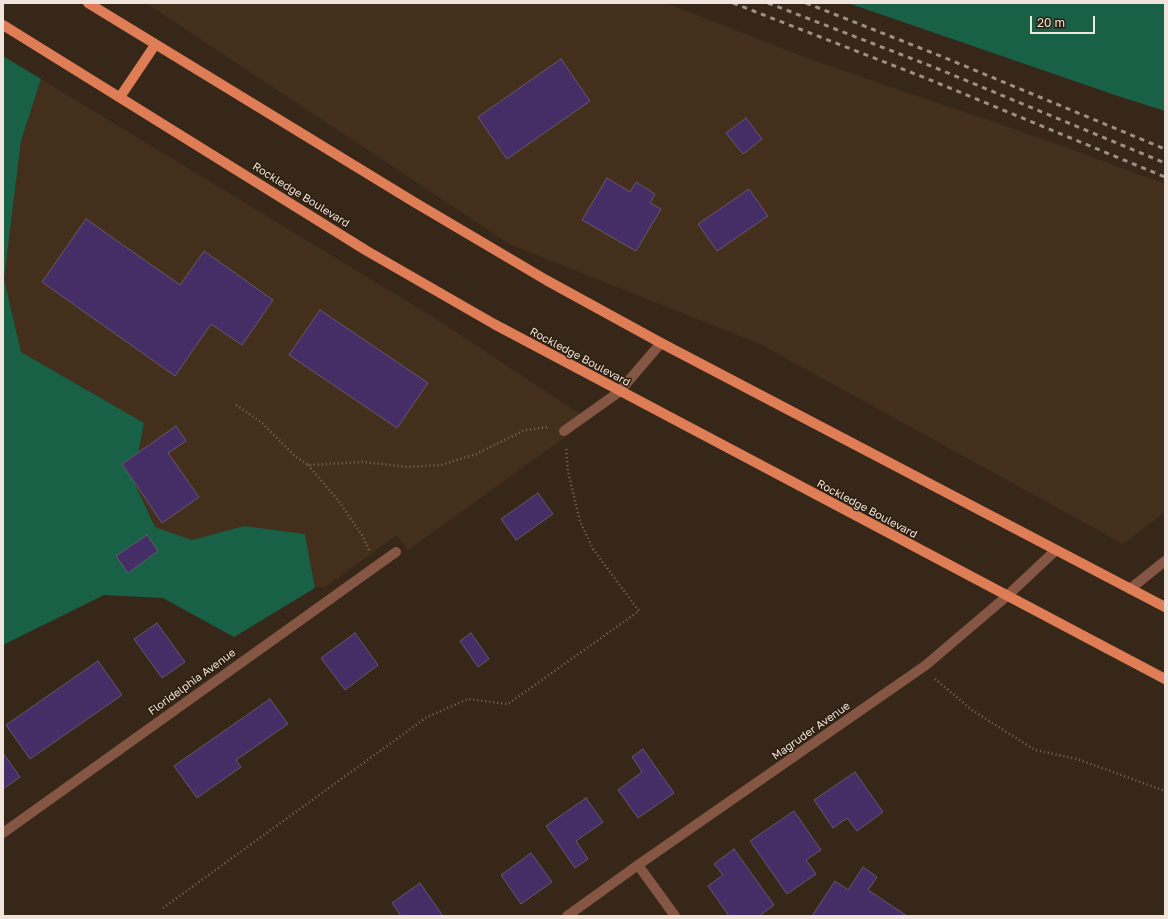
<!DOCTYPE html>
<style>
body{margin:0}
#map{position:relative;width:1168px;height:919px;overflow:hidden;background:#362719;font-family:"Golos Text",sans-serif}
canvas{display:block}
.frame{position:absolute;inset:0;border:4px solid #efe5dc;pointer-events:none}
.scale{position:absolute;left:1030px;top:16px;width:65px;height:18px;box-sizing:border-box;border:2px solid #efe5dc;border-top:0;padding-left:5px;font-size:12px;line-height:14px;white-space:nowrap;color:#efe5dc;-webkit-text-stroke:3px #2c1d0f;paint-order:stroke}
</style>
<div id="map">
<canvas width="1168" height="919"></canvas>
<div class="frame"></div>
<div class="scale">20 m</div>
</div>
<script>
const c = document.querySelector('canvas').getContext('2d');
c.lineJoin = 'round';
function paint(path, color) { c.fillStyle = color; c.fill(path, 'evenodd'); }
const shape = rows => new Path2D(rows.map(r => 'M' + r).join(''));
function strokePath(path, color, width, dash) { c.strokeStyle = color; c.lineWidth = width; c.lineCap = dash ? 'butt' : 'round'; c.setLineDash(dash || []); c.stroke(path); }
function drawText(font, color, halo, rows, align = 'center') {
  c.font = font + ' "Golos Text",sans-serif'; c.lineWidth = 3; c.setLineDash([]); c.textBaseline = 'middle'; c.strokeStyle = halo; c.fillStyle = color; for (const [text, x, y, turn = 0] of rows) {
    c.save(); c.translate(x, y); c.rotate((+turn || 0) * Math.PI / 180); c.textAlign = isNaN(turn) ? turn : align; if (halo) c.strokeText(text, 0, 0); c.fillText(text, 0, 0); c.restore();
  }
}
paint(shape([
 [146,3,666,3,815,61,1049,141,1165,184,1165,512,1123,544,760,344,511,245],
 [41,79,433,317,589,420,408,550,397,535,325,587,315,587,305,534,244,526,192,540,155,527,133,480,144,423,21,352,4,279,21,141]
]), '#442f1c');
paint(shape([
 [848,3,1165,3,1165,111,1115,95],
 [3,56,41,79,21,141,4,279,21,352,144,423,133,480,155,527,192,540,244,526,305,534,315,588,234,637,163,598,104,595,3,645]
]), '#196146');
const building = shape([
 [561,59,590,101,507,159,478,117,561,59],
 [746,118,762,139,743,154,726,133,746,118],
 [607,178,630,192,636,182,655,194,650,203,661,209,636,251,582,220,607,178],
 [749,189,768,216,717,251,698,224,749,189],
 [86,219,180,285,204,251,273,300,242,345,211,324,175,376,42,282,86,219],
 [320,310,428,383,397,428,289,355,320,310],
 [176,426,186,441,168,453,199,497,162,523,122,464,176,426],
 [538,493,553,514,516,540,501,519,538,493],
 [147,535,158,551,128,573,116,556,147,535],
 [157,623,185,662,162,678,134,639,157,623],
 [355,633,378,665,345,690,321,658,355,633],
 [471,633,489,659,478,667,460,641,471,633],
 [98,661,122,695,30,759,6,725,98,661],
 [270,699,288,724,236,760,241,767,197,798,174,766,270,699],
 [643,749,674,793,638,818,618,790,642,772,632,757,643,749],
 [3,753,20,777,3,789,3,753],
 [855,772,883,812,857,831,847,818,833,828,814,800,855,772],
 [586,798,603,822,576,841,588,859,575,868,546,826,586,798],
 [794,811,821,850,806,860,816,874,787,894,750,841,794,811],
 [734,849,774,905,759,916,729,916,708,886,723,875,714,864,734,849],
 [531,853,552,882,521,904,501,875,531,853],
 [863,867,877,877,868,890,907,916,812,916,835,881,848,890,863,867],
 [420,883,443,916,401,916,392,903,420,883]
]);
paint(building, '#452e65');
strokePath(building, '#615a6e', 1);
strokePath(shape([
 [236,405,261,422,296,457,308,465,364,462,407,467,441,465,476,454,525,430,550,427],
 [308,465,337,499,362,535,370,552],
 [935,679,972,710,1035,750,1077,759,1165,791],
 [163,908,427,717,468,699,508,704,639,611,593,549,580,521,568,472,566,447]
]), '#796c60', 2.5, [1, 3]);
strokePath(shape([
 [564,431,619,392,661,343],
 [1130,589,1165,561]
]), '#855643', 10);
strokePath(shape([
 [3,833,396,552],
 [638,865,675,916],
 [567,916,638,865,926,665,1007,596,1056,550]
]), '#855643', 10);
strokePath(shape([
 [88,3,414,202,546,280,661,343,1165,607],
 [3,25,367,251,494,324,1165,679],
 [120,97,155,45]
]), '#df7d56', 10);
strokePath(shape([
 [733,3,928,79,1165,177],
 [768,3,936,68,1165,163],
 [806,3,943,57,1165,149]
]), '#9d9185', 3, [5, 5]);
drawText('11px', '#efe5dc', '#2c1d0f', [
 ["Rockledge Boulevard",301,195,32],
 ["Rockledge Boulevard",580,357,28],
 ["Rockledge Boulevard",867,509,28],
 ["Floridelphia Avenue",192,682,-36],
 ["Magruder Avenue",811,731,-35]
]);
</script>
